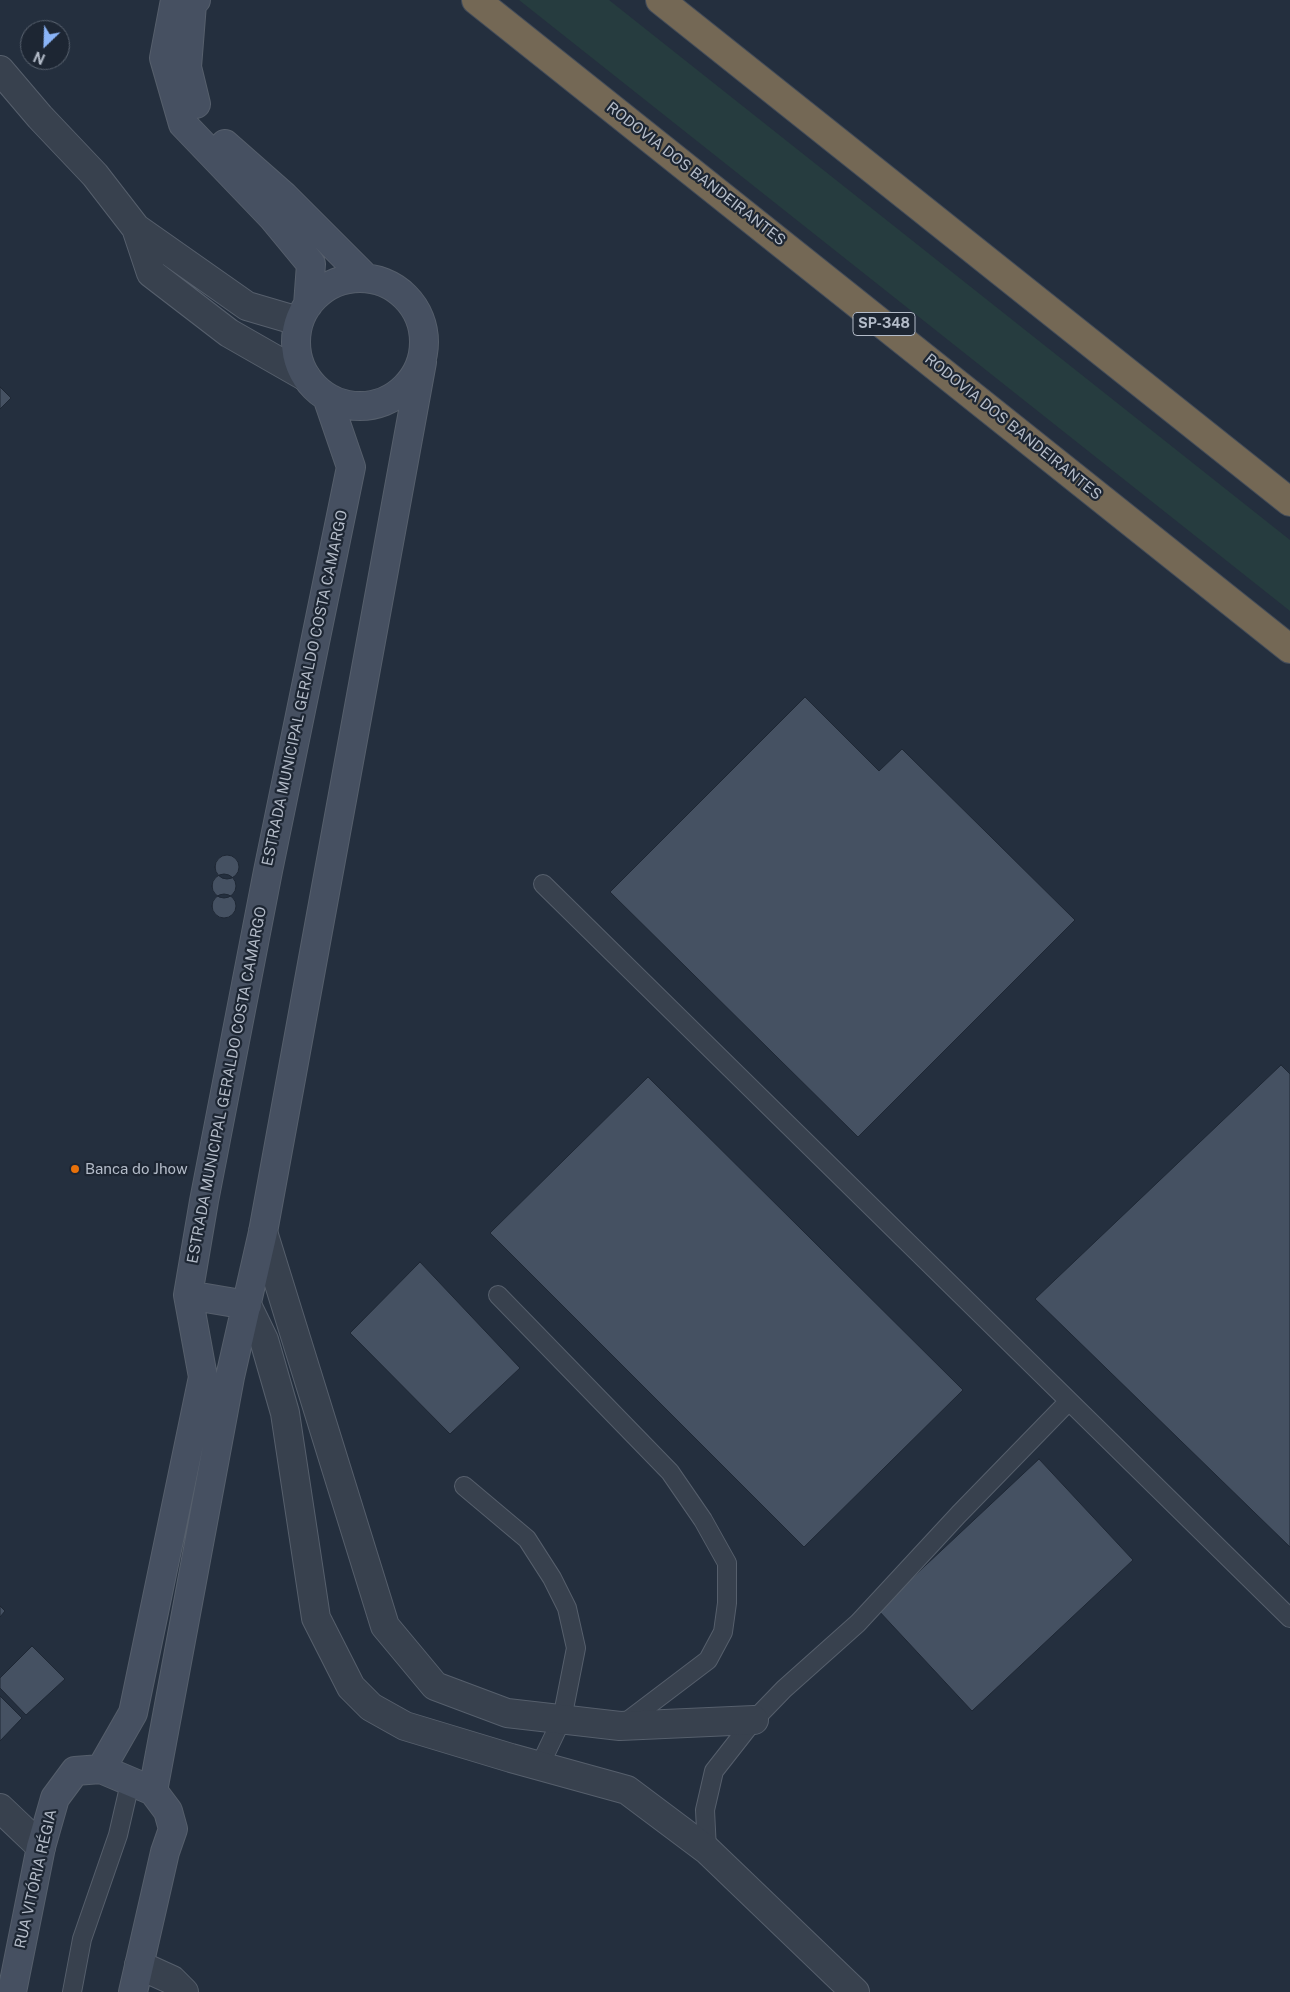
<!DOCTYPE html>
<meta charset="utf-8">
<style>
body{margin:0}
#map{position:relative;width:1290px;height:1992px;overflow:hidden;background:#242f3e;font-family:"Public Sans",sans-serif}
canvas{display:block}
.north{position:absolute;left:20px;top:20px;width:50px;height:50px;box-sizing:border-box;background:#1d2633;border:1px solid #59626f;border-radius:50%;rotate:204deg;font-size:14px;font-weight:700;line-height:20px;text-align:center;color:#b4bcc9}
.north::after{content:'';display:block;margin:auto;width:18px;height:22px;background:#8ab4f8;clip-path:polygon(50% 0,100% 100%,50% 72%,0 100%)}
</style>
<div id="map">
<canvas width="1290" height="1992"></canvas>
<div class="north">N</div>
</div>
<script>
const c = document.querySelector('canvas').getContext('2d');
c.lineJoin = 'round';
function paint(path, color) { c.fillStyle = color; c.fill(path, 'evenodd'); }
const shape = rows => new Path2D(rows.map(r => 'M' + r).join(''));
function strokePath(path, color, width, dash) { c.strokeStyle = color; c.lineWidth = width; c.lineCap = dash ? 'butt' : 'round'; c.setLineDash(dash || []); c.stroke(path); }
function drawText(font, color, halo, rows, align = 'center') {
  c.font = font + ' "Public Sans",sans-serif'; c.lineWidth = 4.5; c.setLineDash([]); c.textBaseline = 'middle'; c.strokeStyle = halo; c.fillStyle = color; for (const [text, x, y, turn = 0] of rows) {
    c.save(); c.translate(x, y); c.rotate((+turn || 0) * Math.PI / 180); c.textAlign = isNaN(turn) ? turn : align; if (halo) c.strokeText(text, 0, 0); c.fillText(text, 0, 0); c.restore();
  }
}
paint(shape([
 [519,0,609,0,1290,540,1290,611]
]), '#263c3f');
const building = shape([
 [0,387,11,398,0,409,0,387],
 [805,697,879,771,902,749,1075,920,858,1137,610,892,805,697],
 '215 867a12 12 0 1 1 24 0a12 12 0 1 1-24 0Z',
 '212 886a12 12 0 1 1 24 0a12 12 0 1 1-24 0Z',
 '212 906a12 12 0 1 1 24 0a12 12 0 1 1-24 0Z',
 [1281,1065,1290,1074,1290,1547,1035,1299,1281,1065],
 [648,1077,963,1390,804,1547,490,1233,648,1077],
 [420,1262,520,1368,450,1434,350,1333,420,1262],
 [1039,1459,1133,1560,972,1711,878,1610,1039,1459],
 [0,1606,5,1611,0,1617,0,1606],
 [32,1646,65,1679,26,1715,0,1688,0,1678,32,1646],
 [0,1696,22,1718,0,1741,0,1696]
]);
paint(building, '#455162');
strokePath(building, '#1f2835', 1);
const lane = shape([
 [543,884,1290,1618],
 [498,1295,670,1472,703,1520,727,1563,727,1603,723,1632,708,1660,621,1726],
 [464,1486,527,1539,552,1578,567,1608,576,1648,562,1719,540,1765],
 [707,1850,705,1810,714,1771,754,1720,784,1689,858,1623,959,1514,1069,1401],
 [72,1992,82,1939,118,1835,130,1783]
]);
const street = shape([
 [0,70,40,117,95,175,136,228,247,306,298,321],
 [136,228,151,273,229,333,306,377],
 [263,1232,385,1626,435,1686,507,1713,620,1726,754,1720],
 [247,1305,264,1340,285,1413,316,1618,351,1687,371,1707,405,1726,511,1758,627,1790,707,1850,855,1992],
 [0,1808,41,1847],
 [139,1965,172,1980,184,1992]
]);
const secondary = shape([
 [175,0,164,58,183,124,273,218,311,264,308,305],
 [196,0,192,4,187,67,196,104],
 [225,144,284,196,365,277],
 '296 342a64 64 0 1 1 128 0a64 64 0 1 1-128 0Z',
 [188,1295,247,1305],
 [101,1769,133,1713,203,1377,188,1295,204,1201,268,871,351,467,327,397],
 [153,1791,230,1377,263,1232,422,362],
 [12,1992,41,1847,55,1798,75,1771,101,1769,153,1791,168,1811,173,1829,165,1852,133,1992]
]);
const highway = shape([
 [476,0,1290,649],
 [660,0,1290,502]
]);
strokePath(lane, '#565f6c', 20);
strokePath(street, '#565f6c', 30);
strokePath(secondary, '#565f6c', 30);
strokePath(highway, '#434c59', 30);
strokePath(lane, '#38414e', 18);
strokePath(street, '#38414e', 28);
strokePath(secondary, '#465061', 28);
strokePath(highway, '#746855', 28);
for (const [x, y, r, color] of [
 [75,1169,5,"#e8710a"]
]) { const dot = new Path2D(); dot.arc(x, y, r, 0, 2 * Math.PI); c.fillStyle = color; c.fill(dot); strokePath(dot, '#1d2633', 2); }
for (const [x, y, w] of [
 [884,324,62]
]) { const box = new Path2D(); box.roundRect(x - w / 2, y - 11.5, w, 23, 4); c.fillStyle = '#1d2633'; c.fill(box); strokePath(box, '#b4bcc9', 1); }
drawText('bold 14px', '#b4bcc9', null, [
 ["SP-348",884,324]
]);
drawText('15px', '#b4bcc9', '#1d2633', [
 ["RODOVIA DOS BANDEIRANTES",696,174,38],
 ["RODOVIA DOS BANDEIRANTES",1013,427,39],
 ["ESTRADA MUNICIPAL GERALDO COSTA CAMARGO",305,688,-78],
 ["ESTRADA MUNICIPAL GERALDO COSTA CAMARGO",227,1085,-79],
 ["RUA VITÓRIA RÉGIA",36,1879,-77]
]);
drawText('15px', '#b4bcc9', '#1d2633', [
 ["Banca do Jhow",85,1169]
], 'left');
</script>
